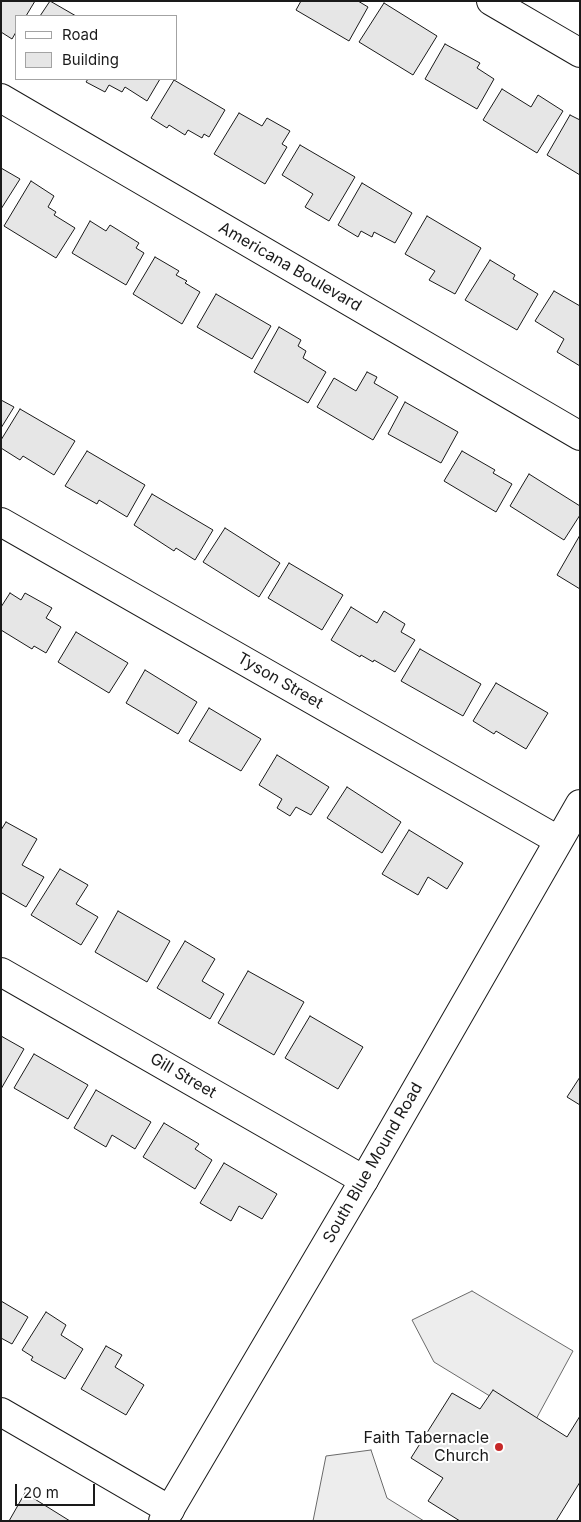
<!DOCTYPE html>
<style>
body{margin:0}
#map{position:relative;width:581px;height:1522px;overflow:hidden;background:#fff;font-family:Inter,sans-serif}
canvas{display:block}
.frame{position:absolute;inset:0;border:2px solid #1a1a1a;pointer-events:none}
.legend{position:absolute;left:15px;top:15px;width:162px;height:65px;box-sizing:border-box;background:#fff;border:1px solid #a3a3a3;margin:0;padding:6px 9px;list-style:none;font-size:15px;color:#1a1a1a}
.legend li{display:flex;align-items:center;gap:10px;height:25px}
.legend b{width:25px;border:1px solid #a3a3a3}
.scale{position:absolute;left:15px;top:1484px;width:80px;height:22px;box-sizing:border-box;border:2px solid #1a1a1a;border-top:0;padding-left:6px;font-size:15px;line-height:18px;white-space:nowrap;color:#1a1a1a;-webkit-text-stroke:4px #fff;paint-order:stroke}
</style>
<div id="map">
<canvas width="581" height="1522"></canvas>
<div class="frame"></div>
<ul class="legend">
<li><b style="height:6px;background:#fff"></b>Road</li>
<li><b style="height:14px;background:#e6e6e6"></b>Building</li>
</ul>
<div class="scale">20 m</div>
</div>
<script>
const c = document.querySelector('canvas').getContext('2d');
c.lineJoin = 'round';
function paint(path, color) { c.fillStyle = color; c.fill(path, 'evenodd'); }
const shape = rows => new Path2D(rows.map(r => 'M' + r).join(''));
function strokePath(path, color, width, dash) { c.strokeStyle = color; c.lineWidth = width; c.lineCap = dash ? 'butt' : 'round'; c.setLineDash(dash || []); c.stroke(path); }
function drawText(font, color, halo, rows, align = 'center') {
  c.font = font + ' Inter,sans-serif'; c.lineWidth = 4; c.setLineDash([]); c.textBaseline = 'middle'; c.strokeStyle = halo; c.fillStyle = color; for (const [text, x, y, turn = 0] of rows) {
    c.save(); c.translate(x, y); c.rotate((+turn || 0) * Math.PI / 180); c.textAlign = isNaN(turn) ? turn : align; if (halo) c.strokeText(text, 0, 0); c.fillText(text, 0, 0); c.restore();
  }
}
const built = shape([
 [472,1291,573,1351,534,1423,434,1362,412,1320,472,1291],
 [371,1450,387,1498,424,1521,313,1521,326,1456,371,1450]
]);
paint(built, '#ededed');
strokePath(built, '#6a6a6a', 1);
const building = shape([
 [1,1,35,1,26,16,16,16,16,32,12,39,1,32,1,1],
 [50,1,76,16,40,16,50,1],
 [301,1,358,1,368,7,349,41,296,10,301,1],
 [384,3,437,36,413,75,359,42,384,3],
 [445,44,480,63,477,68,494,79,477,109,425,79,445,44],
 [88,79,160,79,147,101,125,87,122,92,109,85,105,92,86,82,88,79],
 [174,80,225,110,209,137,204,134,202,138,188,130,185,135,169,125,167,128,151,118,174,80],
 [502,89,531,107,538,95,563,111,537,153,483,120,502,89],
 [239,113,262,126,267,118,290,131,282,144,287,147,265,184,214,154,239,113],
 [570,115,580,120,580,175,547,155,570,115],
 [300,145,355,177,329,221,305,207,313,194,282,175,300,145],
 [1,168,20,179,1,209,1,168],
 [31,181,54,196,48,207,56,212,54,215,75,228,56,258,4,226,31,181],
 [362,183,412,213,395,243,374,232,372,237,361,231,358,237,338,225,362,183],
 [427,216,481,248,455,294,429,280,435,271,405,254,427,216],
 [90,221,106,231,110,225,139,243,136,248,144,253,126,285,72,253,90,221],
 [155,257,179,271,176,275,187,281,185,283,200,292,182,324,133,294,155,257],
 [490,260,515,275,513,279,538,294,517,330,465,300,490,260],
 [554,291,580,306,580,366,557,352,564,339,535,321,554,291],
 [216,294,271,326,252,359,197,327,216,294],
 [279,327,301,340,298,346,306,351,303,358,326,372,308,403,254,372,279,327],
 [367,372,377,377,374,383,398,397,373,440,317,407,334,378,356,391,367,372],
 [1,400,14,407,1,428,1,400],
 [405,402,458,432,441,463,388,434,405,402],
 [20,409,75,441,54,475,23,456,20,460,1,448,1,440,20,409],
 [87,451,145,485,127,517,99,500,97,504,65,486,87,451],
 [462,451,495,470,493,473,512,484,496,512,444,481,462,451],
 [529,474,580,506,580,515,564,540,510,506,529,474],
 [152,494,213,530,195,560,176,548,174,551,134,525,152,494],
 [225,528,280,563,259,597,203,562,225,528],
 [580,535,580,589,557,575,580,535],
 [289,563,343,595,322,630,268,598,289,563],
 [10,593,21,600,25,593,52,608,46,618,61,627,46,653,34,646,32,649,1,630,1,607,10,593],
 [351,607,377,623,384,611,405,624,401,632,415,640,395,672,374,660,373,662,361,655,360,657,331,640,351,607],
 [76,632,128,663,109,693,58,662,76,632],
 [420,649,481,684,463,716,401,681,420,649],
 [145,670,197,702,178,734,126,703,145,670],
 [496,683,548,713,526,749,496,731,494,734,473,721,496,683],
 [209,708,261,739,241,771,189,741,209,708],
 [277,755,329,787,311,815,296,807,290,816,277,808,282,799,259,785,277,755],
 [347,787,401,822,382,853,327,818,347,787],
 [6,822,37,839,22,865,44,877,26,907,2,893,1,894,1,830,6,822],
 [409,830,463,863,447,889,428,877,418,895,382,874,409,830],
 [60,869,88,885,76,904,98,917,81,945,31,915,60,869],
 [118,911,170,941,147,982,95,952,118,911],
 [185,941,215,959,202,981,224,994,210,1019,157,988,185,941],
 [248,971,304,1002,274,1055,218,1023,248,971],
 [310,1016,363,1047,338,1089,285,1058,310,1016],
 [1,1036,24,1049,1,1089,1,1036],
 [34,1054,88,1085,68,1119,14,1088,34,1054],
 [580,1077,580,1105,567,1097,580,1077],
 [96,1090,151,1122,135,1149,112,1135,106,1147,74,1128,96,1090],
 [164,1123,199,1144,195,1149,212,1160,195,1189,143,1157,164,1123],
 [224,1163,277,1194,262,1219,239,1206,231,1221,200,1203,224,1163],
 [1,1301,28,1317,12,1344,1,1338,1,1301],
 [46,1312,66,1325,61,1335,83,1349,65,1379,31,1360,33,1357,22,1350,46,1312],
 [106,1346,122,1355,115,1367,144,1385,126,1415,81,1389,106,1346],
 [493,1390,567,1437,580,1416,580,1482,556,1521,460,1521,428,1501,443,1478,411,1458,452,1393,480,1409,493,1390],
 [25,1493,70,1521,9,1521,25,1493]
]);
paint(building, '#e6e6e6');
strokePath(building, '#1a1a1a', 1);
const minor = shape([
 [491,1,580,53],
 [1,98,580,436],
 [1,522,558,840],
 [1,972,364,1180],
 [1,1412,170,1510]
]);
const major = shape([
 [163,1521,364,1180,580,804]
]);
strokePath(minor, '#1a1a1a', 30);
strokePath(major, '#1a1a1a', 30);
strokePath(minor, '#fff', 28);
strokePath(major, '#fff', 28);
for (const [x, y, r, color] of [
 [499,1447,5,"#c62828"]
]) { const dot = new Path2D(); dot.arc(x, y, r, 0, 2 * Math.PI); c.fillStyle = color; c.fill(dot); strokePath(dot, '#fff', 2); }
drawText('16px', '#1a1a1a', '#fff', [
 ["Americana Boulevard",290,267,30],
 ["Tyson Street",280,681,30],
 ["Gill Street",183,1076,30],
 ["South Blue Mound Road",373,1163,-60]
]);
drawText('16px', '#1a1a1a', '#fff', [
 ["Faith Tabernacle",489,1438],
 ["Church",489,1456]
], 'right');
</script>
